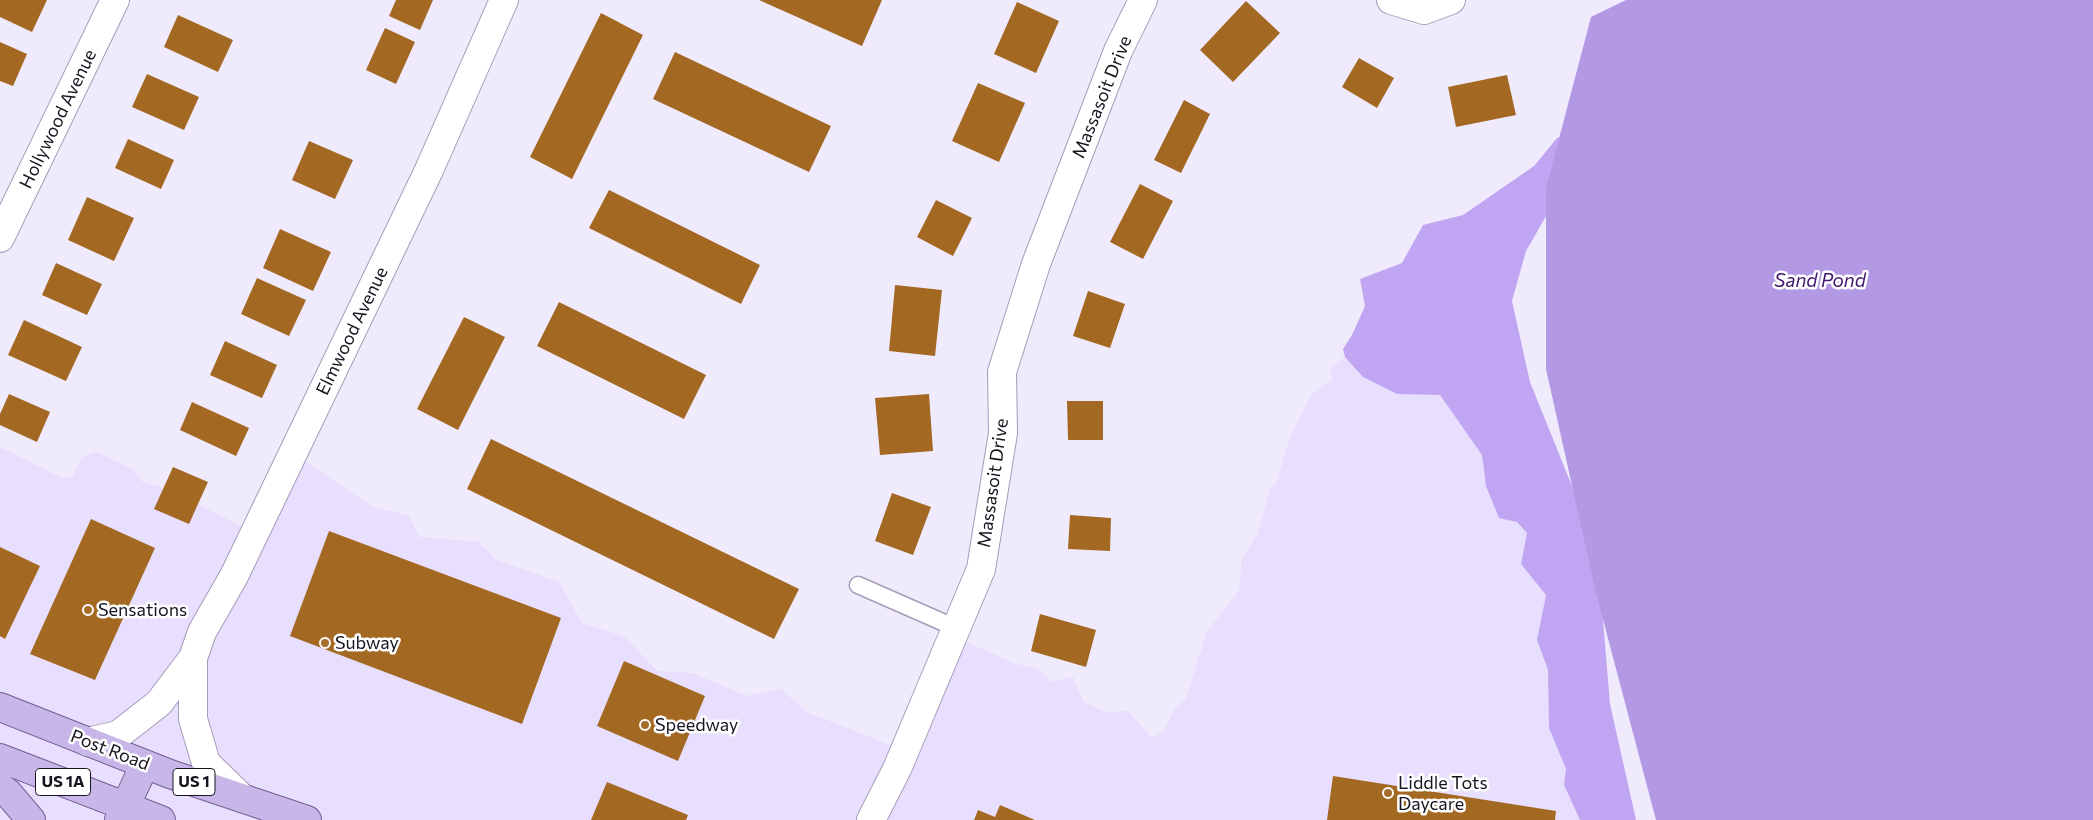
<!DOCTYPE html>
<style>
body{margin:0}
canvas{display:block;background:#f0eafd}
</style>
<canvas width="2093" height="820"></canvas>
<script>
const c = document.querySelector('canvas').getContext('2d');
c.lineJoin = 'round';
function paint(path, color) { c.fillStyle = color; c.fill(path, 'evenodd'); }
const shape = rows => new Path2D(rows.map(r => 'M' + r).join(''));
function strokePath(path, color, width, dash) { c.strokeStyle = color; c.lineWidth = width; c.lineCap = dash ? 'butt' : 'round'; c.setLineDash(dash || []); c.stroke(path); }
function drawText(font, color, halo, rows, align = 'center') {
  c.font = font + ' Commissioner,sans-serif'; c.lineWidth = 5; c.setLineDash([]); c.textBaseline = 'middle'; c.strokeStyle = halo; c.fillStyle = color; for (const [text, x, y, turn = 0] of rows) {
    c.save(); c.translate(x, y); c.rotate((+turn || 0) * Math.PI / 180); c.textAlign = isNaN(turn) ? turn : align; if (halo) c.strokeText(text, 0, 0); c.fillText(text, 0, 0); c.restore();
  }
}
paint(shape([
 [1345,357,1363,377,1397,394,1440,395,1482,455,1486,486,1527,533,1521,564,1546,595,1537,640,1548,670,1549,728,1566,769,1564,785,1580,820,0,820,0,447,62,478,73,476,81,458,97,452,132,469,143,482,172,491,250,531,294,453,373,507,408,515,420,537,478,542,497,560,559,582,582,623,625,637,657,671,692,673,747,696,781,689,807,712,900,749,956,637,1013,663,1038,669,1052,682,1073,677,1083,701,1104,712,1128,711,1152,738,1164,731,1175,708,1186,698,1207,632,1239,590,1242,559,1257,535,1271,487,1276,484,1291,435,1311,395,1332,379,1331,367]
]), '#e8defd');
paint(shape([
 [1583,129,1583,152,1526,251,1512,301,1530,382,1597,548,1610,704,1636,820,1580,820,1564,785,1566,769,1549,728,1548,670,1537,640,1546,595,1521,564,1527,533,1517,522,1499,518,1486,486,1482,455,1440,395,1397,394,1363,377,1345,357,1343,349,1352,335,1365,306,1360,279,1402,263,1423,225,1463,215,1534,166,1557,138]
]), '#c0a6f2');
paint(shape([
 [1626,0,2093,0,2093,820,1656,820,1596,593,1546,369,1546,188,1591,17]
]), '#b398e4');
paint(shape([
 [0,0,47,0,32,32,0,17],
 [396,0,433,0,420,30,389,16],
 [759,0,882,0,862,46],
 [1246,1,1280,33,1233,82,1200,50],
 [1017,2,1059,21,1036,73,994,54],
 [601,13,643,35,572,179,530,157],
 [178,15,233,40,218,72,164,47],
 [385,28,415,42,396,84,366,70],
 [0,42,27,54,13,86,0,81],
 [675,52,831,126,809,172,653,99],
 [1359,58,1394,78,1377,108,1342,87],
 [147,74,199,97,184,130,132,107],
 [1507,75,1516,115,1456,127,1448,87],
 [978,83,1025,103,999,162,952,141],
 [1184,100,1210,114,1181,173,1154,160],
 [128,139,174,160,161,189,115,168],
 [309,141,353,160,335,199,292,180],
 [1140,184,1173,201,1143,259,1110,242],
 [609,190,760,265,741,304,589,228],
 [87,197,134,218,114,261,68,240],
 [936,200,972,218,953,256,917,237],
 [280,229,331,252,313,291,263,268],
 [56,263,102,284,87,315,42,295],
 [257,278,306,300,289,336,241,314],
 [895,285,942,290,935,356,889,351],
 [1088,291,1125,304,1110,348,1073,336],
 [559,302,706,375,684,419,537,346],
 [464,317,505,337,458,430,417,409],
 [24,320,82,347,66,381,8,355],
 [225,341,277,365,262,398,210,375],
 [9,394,50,412,37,442,0,425,0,414],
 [929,394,933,451,880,455,875,398],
 [1067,401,1103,401,1103,440,1068,440],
 [192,402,249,428,236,456,180,430],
 [491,439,799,589,774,639,467,489],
 [173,467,208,482,189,524,154,509],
 [892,493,931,507,913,555,875,541],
 [1070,515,1111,518,1110,551,1068,549],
 [91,519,155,548,95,680,30,654],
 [329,531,561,618,522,724,290,636],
 [0,547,40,566,5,639,0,636],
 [1040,614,1096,630,1086,667,1031,651],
 [624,661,705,696,678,761,597,726],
 [1333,776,1556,811,1555,820,1327,820],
 [607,782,688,815,686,820,591,820],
 [1000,805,1035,820,974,820,978,810,995,817]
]), '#a36923');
const lane = shape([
 [858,585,956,628]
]);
const street = shape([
 [1391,0,1424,10,1451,0],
 [0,238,115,0],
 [193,658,193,719,206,763,242,798],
 [88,742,118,735,159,703,193,658,202,632,234,576,429,170,504,0],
 [871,820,897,769,981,569,1003,433,1002,372,1036,264,1118,51,1143,0]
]);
const primary = shape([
 [0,707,170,774,307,820],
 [0,758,161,820],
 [0,787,8,793,31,820],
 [119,820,145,764]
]);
strokePath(lane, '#a69cba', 19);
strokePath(street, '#a69cba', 30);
strokePath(primary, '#725d97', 30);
strokePath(lane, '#fff', 16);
strokePath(street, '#fff', 28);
strokePath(primary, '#c8b6e8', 28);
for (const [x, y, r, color] of [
 [88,610,5,"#a56c2a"],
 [325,643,5,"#a56c2a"],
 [645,725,5,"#a56c2a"],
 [1388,793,5,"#a56c2a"]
]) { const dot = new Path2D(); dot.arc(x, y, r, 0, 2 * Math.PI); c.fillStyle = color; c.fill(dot); strokePath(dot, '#fff', 2); }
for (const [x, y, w] of [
 [63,782,55],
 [194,782,42]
]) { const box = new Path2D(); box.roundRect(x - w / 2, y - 13.5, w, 27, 4); c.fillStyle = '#fff'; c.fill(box); strokePath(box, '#18141f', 1); }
drawText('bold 16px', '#18141f', null, [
 ["US 1A",63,782],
 ["US 1",194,782]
]);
drawText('18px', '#18141f', '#fff', [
 ["Massasoit Drive",1102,97,-68],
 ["Hollywood Avenue",58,119,-64],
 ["Elmwood Avenue",352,331,-64],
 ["Massasoit Drive",993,483,-82],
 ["Post Road",110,750,21]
]);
drawText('18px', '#18141f', '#fff', [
 ["Sensations",98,610],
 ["Subway",335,643],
 ["Speedway",655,725],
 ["Liddle Tots",1398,783],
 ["Daycare",1398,804]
], 'left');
drawText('italic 19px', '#40166e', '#fff', [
 ["Sand Pond",1820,281]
]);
</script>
